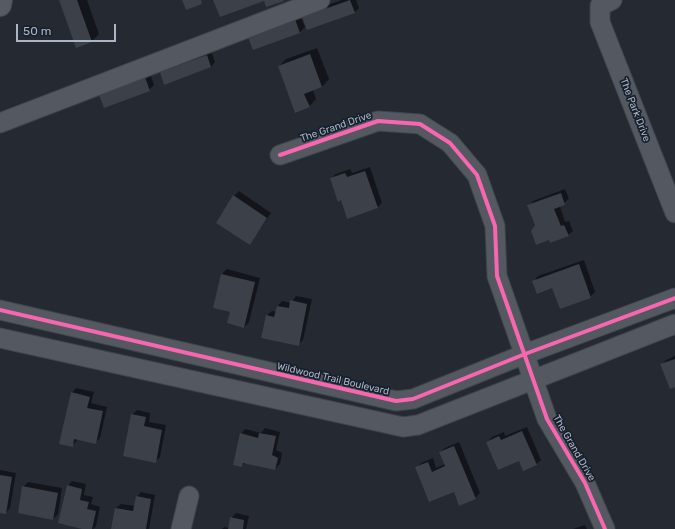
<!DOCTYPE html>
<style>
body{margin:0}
#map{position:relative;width:675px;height:529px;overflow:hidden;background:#242932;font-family:Rubik,sans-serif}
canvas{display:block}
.scale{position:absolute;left:16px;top:24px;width:100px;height:18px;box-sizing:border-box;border:2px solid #abb5c6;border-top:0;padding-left:5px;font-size:12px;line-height:14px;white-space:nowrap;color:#abb5c6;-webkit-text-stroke:3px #17202d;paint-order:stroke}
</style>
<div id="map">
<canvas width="675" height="529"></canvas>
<div class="scale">50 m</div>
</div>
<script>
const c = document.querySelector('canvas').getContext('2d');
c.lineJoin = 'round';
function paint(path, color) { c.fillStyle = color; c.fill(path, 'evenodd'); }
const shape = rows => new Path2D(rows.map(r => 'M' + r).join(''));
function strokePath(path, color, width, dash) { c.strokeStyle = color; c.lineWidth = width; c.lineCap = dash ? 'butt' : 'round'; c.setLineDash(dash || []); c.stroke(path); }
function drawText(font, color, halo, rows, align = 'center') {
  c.font = font + ' Rubik,sans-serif'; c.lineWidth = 3.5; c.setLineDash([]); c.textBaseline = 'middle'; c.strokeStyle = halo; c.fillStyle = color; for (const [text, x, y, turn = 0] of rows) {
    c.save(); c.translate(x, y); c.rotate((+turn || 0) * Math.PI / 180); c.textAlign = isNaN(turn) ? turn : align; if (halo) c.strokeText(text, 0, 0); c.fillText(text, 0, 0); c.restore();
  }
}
paint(shape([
 [60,0,87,0,99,34,92,41,77,46],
 [342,0,356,0,359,8,354,13,303,17,308,12],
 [300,15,305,27,300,32,254,49],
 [317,48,329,79,322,87,313,90,316,99,309,107,279,66,286,59],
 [211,51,215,62,211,67,161,72,166,67],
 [150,73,154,85,149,90,104,107],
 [370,167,382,203,378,207,341,198,331,178,336,174,350,169,352,173],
 [565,189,569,199,560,206,565,222,569,221,573,231,568,235,549,239,536,225,529,205,533,201],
 [239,191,271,213,250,244,234,196],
 [584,260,595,292,590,297,534,281,538,276],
 [227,269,260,278,249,322,244,327,231,312,214,307,222,274],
 [296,296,312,299,303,340,298,345,267,315,272,311,276,312,278,306,282,301,291,303],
 [675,356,675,386,661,365,666,360],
 [76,388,94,392,91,403,107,407,100,438,95,443,78,439,72,446,72,393],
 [137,410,150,413,149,422,166,425,160,457,156,461,132,415],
 [527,427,541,460,536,464,520,459,487,442,492,437,504,432,505,436],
 [265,428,280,432,276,450,282,453,280,464,275,469,245,463,242,466,241,434,245,429,261,433],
 [459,442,480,493,475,498,454,491,416,468,421,463,433,458,436,468,445,464,440,452,445,448],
 [0,470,16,473,10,508,5,513,0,512],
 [72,481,86,484,84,495,93,497,91,504,100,507,96,526,93,529,86,529,68,486],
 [28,482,62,488,58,514,53,519,23,487],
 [141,492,155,495,149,529,112,529,116,508,121,504,135,506,137,497],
 [236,513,249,516,246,529,222,529,224,527,229,528,231,518],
 [585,525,587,529,573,529]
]), '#0007');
paint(shape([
 [59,0,77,0,92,42,76,48],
 [182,0,201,0,202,4,186,10],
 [213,0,283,0,284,1,266,7,264,1,220,17],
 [350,0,355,13,307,30,302,17],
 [295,19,300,33,253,50,248,37],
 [310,54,322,87,304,94,310,107,295,113,278,66],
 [207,55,211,67,164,85,160,72],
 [145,77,150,91,104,108,99,95],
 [365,171,378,208,347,219,341,200,338,202,330,178,345,173,347,177],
 [561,193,565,205,554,209,561,226,564,225,569,236,550,243,549,240,536,245,531,231,535,225,527,205],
 [233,195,267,218,250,245,216,223],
 [579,264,591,298,560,309,552,288,537,294,532,281],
 [221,274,255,282,244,328,227,323,230,312,213,308],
 [290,300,307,304,299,346,261,338,266,315,274,317,277,306,289,308],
 [675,359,675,387,670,389,660,364],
 [71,392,90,397,87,408,103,411,96,444,74,439,73,447,59,444],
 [131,414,146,417,144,426,162,430,156,463,123,456],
 [522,431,537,465,523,471,519,461,498,470,486,442,499,436,501,440],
 [240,433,258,438,259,433,276,436,272,455,278,458,275,470,243,463,242,467,233,465],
 [454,446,476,499,459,506,454,492,429,502,415,467,428,462,432,472,445,466,439,452],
 [0,475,12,477,6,514,0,513],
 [67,485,82,489,80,500,89,502,87,509,96,511,92,529,82,529,58,523],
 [22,486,58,493,53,520,18,513],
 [136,496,151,499,146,529,111,529,115,508,133,511],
 [230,517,244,520,243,529,228,529]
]), '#3b4049');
const minor = shape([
 [612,0,600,6,600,22,675,213],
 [0,123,320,0],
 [280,155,378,121,420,124,450,143,477,175,495,226,497,276,547,419,585,483,605,529],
 [0,310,396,401,413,399,525,354,675,298],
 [0,338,403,427,418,425,675,324],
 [181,529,189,496]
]);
const major = shape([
 [0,5,1,0]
]);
strokePath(minor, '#40444c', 21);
strokePath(major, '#41464f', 24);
strokePath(minor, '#535861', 19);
strokePath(major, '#555a63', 22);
strokePath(shape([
 [280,155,378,121,420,124,450,143,477,175,495,226,497,276,547,419,585,483,605,529],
 [0,310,396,401,413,399,525,354,675,298]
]), '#f766af', 4);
drawText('10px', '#abb5c6', '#17202d', [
 ["The Park Drive",635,110,69],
 ["The Grand Drive",336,127,-19],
 ["Wildwood Trail Boulevard",333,379,13],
 ["The Grand Drive",574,448,60]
]);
</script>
